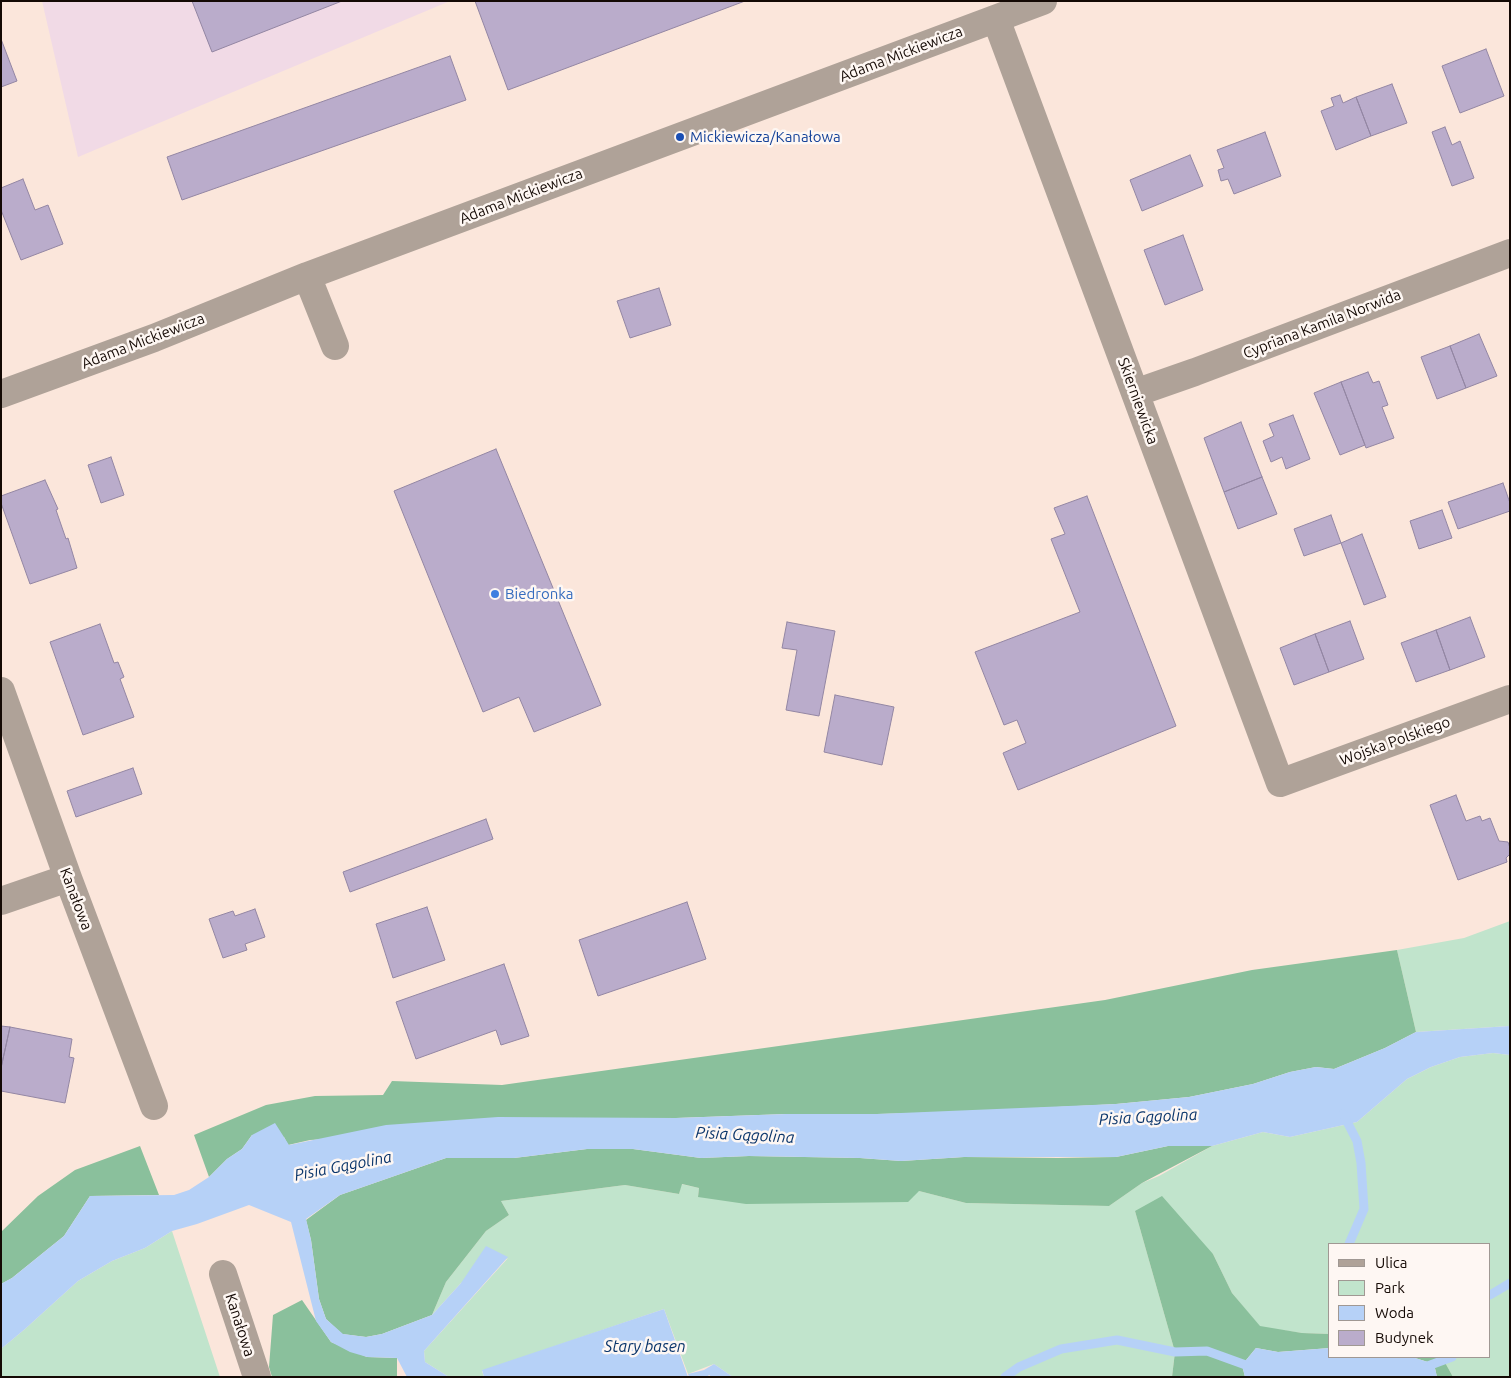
<!DOCTYPE html>
<meta charset="utf-8">
<style>
body{margin:0}
#map{position:relative;width:1511px;height:1378px;overflow:hidden;background:#fbe6db;font-family:Ubuntu,sans-serif}
canvas{display:block}
.frame{position:absolute;inset:0;border:2px solid #140904;pointer-events:none}
.legend{position:absolute;left:1328px;top:1243px;width:162px;height:115px;box-sizing:border-box;background:#fef7f3;border:1px solid #a09893;margin:0;padding:6px 9px;list-style:none;font-size:15px;color:#140904}
.legend li{display:flex;align-items:center;gap:10px;height:25px}
.legend b{width:25px;border:1px solid #a09893}
</style>
<div id="map">
<canvas width="1511" height="1378"></canvas>
<div class="frame"></div>
<ul class="legend">
<li><b style="height:6px;background:#afa298"></b>Ulica</li>
<li><b style="height:14px;background:#c1e4cc"></b>Park</li>
<li><b style="height:14px;background:#b6d1f7"></b>Woda</li>
<li><b style="height:14px;background:#baaccb"></b>Budynek</li>
</ul>
</div>
<script>
const c = document.querySelector('canvas').getContext('2d');
c.lineJoin = 'round';
function paint(path, color) { c.fillStyle = color; c.fill(path, 'evenodd'); }
const shape = rows => new Path2D(rows.map(r => 'M' + r).join(''));
function strokePath(path, color, width, dash) { c.strokeStyle = color; c.lineWidth = width; c.lineCap = dash ? 'butt' : 'round'; c.setLineDash(dash || []); c.stroke(path); }
function drawText(font, color, halo, rows, align = 'center') {
  c.font = font + ' Ubuntu,sans-serif'; c.lineWidth = 5; c.setLineDash([]); c.textBaseline = 'middle'; c.strokeStyle = halo; c.fillStyle = color; for (const [text, x, y, turn = 0] of rows) {
    c.save(); c.translate(x, y); c.rotate((+turn || 0) * Math.PI / 180); c.textAlign = isNaN(turn) ? turn : align; if (halo) c.strokeText(text, 0, 0); c.fillText(text, 0, 0); c.restore();
  }
}
paint(shape([
 [42,1,450,1,78,157]
]), '#f1dae6');
paint(shape([
 [1510,921,1510,1026,1416,1032,1397,950,1464,938],
 [1493,1053,1510,1055,1510,1377,1453,1377,1442,1357,1490,1357,1490,1244,1330,1244,1330,1334,1302,1333,1260,1327,1232,1293,1213,1254,1135,1211,1175,1352,1172,1377,733,1377,714,1364,688,1374,664,1309,482,1371,484,1377,449,1377,425,1362,424,1351,508,1258,461,1283,432,1315,446,1282,486,1231,509,1215,501,1201,625,1185,679,1194,681,1184,699,1188,698,1197,919,1191,966,1203,1109,1206,1142,1183,1159,1176,1212,1146,1263,1132,1290,1137,1357,1122,1407,1079,1431,1067,1460,1057],
 [172,1231,220,1377,1,1377,1,1349,25,1329,78,1281,112,1261,145,1248]
]), '#c1e4cc');
paint(shape([
 [1397,950,1416,1032,1385,1048,1334,1069,1316,1067,1290,1072,1253,1084,1189,1097,1116,1104,958,1112,877,1114,786,1114,676,1118,310,1140,288,1145,284,1137,252,1135,242,1149,227,1159,209,1177,194,1135,266,1105,315,1096,383,1095,392,1081,502,1085,1105,1000,1252,970],
 [140,1146,159,1195,90,1196,64,1236,12,1278,1,1284,1,1232,38,1196,75,1170],
 [1168,1146,1212,1146,1142,1183,1109,1206,966,1203,919,1191,908,1202,746,1204,698,1197,699,1188,682,1184,679,1194,625,1185,501,1201,509,1215,486,1231,446,1282,432,1315,382,1334,366,1337,342,1334,326,1319,319,1299,311,1240,306,1220,340,1195,446,1158,514,1158,587,1149,633,1149,701,1158,749,1156,860,1158,901,1161,964,1157,1058,1158,1116,1157],
 [1162,1196,1213,1254,1232,1293,1260,1326,1302,1333,1330,1334,1330,1348,1278,1352,1256,1348,1242,1365,1245,1377,1172,1377,1175,1352,1135,1211],
 [302,1300,331,1342,367,1357,397,1358,397,1377,272,1377,269,1367,273,1315],
 [1412,1357,1442,1357,1453,1377,1437,1377,1434,1364]
]), '#8ac09c');
paint(shape([
 [1510,1026,1510,1055,1493,1053,1460,1057,1431,1067,1407,1079,1357,1122,1290,1137,1263,1132,1212,1146,1168,1146,1116,1157,964,1157,901,1161,860,1158,749,1156,701,1158,633,1149,587,1149,514,1158,446,1158,340,1195,306,1219,311,1240,319,1299,326,1319,343,1334,366,1337,382,1334,432,1315,461,1283,486,1246,508,1257,424,1351,425,1362,449,1377,407,1377,397,1358,367,1357,350,1352,331,1342,316,1321,291,1222,249,1205,197,1224,172,1231,145,1248,112,1261,78,1281,25,1329,1,1349,1,1284,12,1278,64,1236,90,1196,174,1195,189,1190,209,1177,227,1159,242,1149,252,1135,275,1123,289,1145,386,1125,498,1117,676,1118,786,1114,877,1114,1116,1104,1189,1097,1253,1084,1290,1072,1316,1067,1334,1069,1385,1048,1416,1032],
 [664,1309,688,1377,484,1377,482,1370],
 [1256,1348,1278,1352,1330,1348,1330,1357,1412,1357,1434,1364,1437,1377,1245,1377,1242,1365],
 [714,1364,733,1377,712,1377,709,1375,707,1377,689,1377,688,1374,704,1370]
]), '#b6d1f7');
strokePath(shape([
 [1343,1114,1357,1141,1361,1163,1364,1209,1349,1244],
 [1490,1295,1510,1283],
 [1425,1367,1452,1357],
 [1005,1377,1019,1367,1061,1349,1117,1340,1175,1352,1207,1351,1254,1368]
]), '#b6d1f7', 9);
const building = shape([
 [192,1,342,1,212,52,192,1],
 [475,1,745,1,508,90,475,1],
 [1,39,17,81,1,87,1,39],
 [1486,49,1504,96,1460,113,1442,66,1486,49],
 [450,56,466,100,182,200,167,157,450,56],
 [1392,84,1407,123,1371,136,1356,97,1392,84],
 [1340,95,1343,103,1356,97,1371,136,1336,150,1321,111,1334,106,1331,98,1340,95],
 [1445,127,1452,145,1460,141,1474,178,1452,186,1432,132,1445,127],
 [1265,132,1281,176,1234,194,1228,179,1221,181,1218,170,1224,168,1217,150,1265,132],
 [1190,155,1203,186,1142,211,1130,180,1190,155],
 [23,179,35,210,48,205,63,244,21,260,1,210,1,188,23,179],
 [1183,235,1203,290,1165,305,1144,250,1183,235],
 [659,288,671,325,630,338,617,301,659,288],
 [1479,334,1497,376,1466,388,1450,346,1479,334],
 [1450,346,1466,388,1437,399,1421,357,1450,346],
 [1368,372,1373,383,1379,381,1388,405,1382,407,1394,438,1366,448,1341,382,1368,372],
 [1341,382,1365,445,1340,455,1314,393,1341,382],
 [1293,415,1310,459,1286,469,1282,457,1271,462,1263,441,1274,436,1269,424,1293,415],
 [1241,422,1262,477,1224,492,1204,438,1241,422],
 [496,449,601,705,534,732,519,697,483,712,394,491,496,449],
 [111,457,124,495,101,503,88,465,111,457],
 [1262,477,1277,514,1238,529,1224,492,1262,477],
 [45,480,58,509,56,510,66,539,68,538,77,568,30,584,1,503,1,496,45,480],
 [1503,483,1510,503,1510,511,1458,529,1448,502,1503,483],
 [1087,496,1176,726,1018,790,1003,753,1026,743,1017,720,1004,725,975,652,1080,612,1051,539,1065,534,1054,508,1087,496],
 [1442,510,1452,538,1419,549,1410,521,1442,510],
 [1331,515,1341,543,1304,556,1294,529,1331,515],
 [1362,534,1386,597,1364,605,1341,543,1362,534],
 [1470,617,1485,657,1450,670,1436,630,1470,617],
 [1350,621,1364,659,1329,672,1315,634,1350,621],
 [787,622,835,631,819,716,786,710,797,650,782,648,787,622],
 [100,624,114,663,118,662,124,677,120,679,134,717,83,735,50,642,100,624],
 [1436,630,1450,670,1416,682,1401,643,1436,630],
 [1315,634,1329,672,1294,685,1280,648,1315,634],
 [835,695,894,707,882,765,824,752,835,695],
 [133,768,142,794,76,817,67,791,133,768],
 [1456,795,1466,821,1480,816,1482,821,1490,818,1499,841,1508,842,1510,848,1510,854,1506,858,1507,862,1458,880,1430,805,1456,795],
 [486,819,493,839,350,892,343,872,486,819],
 [687,902,706,959,598,996,579,940,687,902],
 [427,907,445,960,393,978,376,924,427,907],
 [255,909,265,937,245,944,247,950,223,958,209,919,233,911,235,916,255,909],
 [504,964,529,1036,501,1045,496,1030,416,1059,396,1002,504,964],
 [1,1026,10,1027,1,1068,1,1026],
 [10,1027,72,1039,69,1057,74,1058,65,1103,1,1091,1,1068,10,1027]
]);
paint(building, '#baaccb');
strokePath(building, '#9386a3', 1);
strokePath(shape([
 [996,19,1280,783,1510,699],
 [307,276,335,346],
 [1135,393,1195,372,1510,253],
 [1,394,154,338,307,276,1043,1],
 [1,691,68,878,154,1106],
 [1,901,68,878],
 [223,1274,257,1377]
]), '#afa298', 28);
for (const [x, y, r, color] of [
 [680,137,5,"#1a4fb4"],
 [495,594,5,"#3f7fe0"]
]) { const dot = new Path2D(); dot.arc(x, y, r, 0, 2 * Math.PI); c.fillStyle = color; c.fill(dot); strokePath(dot, '#fef7f3', 2); }
drawText('15px', '#140904', '#fef7f3', [
 ["Adama Mickiewicza",901,54,-21],
 ["Adama Mickiewicza",521,196,-21],
 ["Cypriana Kamila Norwida",1322,324,-21],
 ["Adama Mickiewicza",143,341,-21],
 ["Skierniewicka",1138,401,70],
 ["Wojska Polskiego",1395,741,-20],
 ["Kanałowa",76,899,69],
 ["Kanałowa",240,1325,72]
]);
drawText('15px', '#164399', '#fef7f3', [
 ["Mickiewicza/Kanałowa",690,137]
], 'left');
drawText('15px', '#366cbe', '#fef7f3', [
 ["Biedronka",505,594]
], 'left');
drawText('italic 16px', '#0a356b', '#fef7f3', [
 ["Pisia Gągolina",1148,1117,-3],
 ["Pisia Gągolina",745,1135,3],
 ["Pisia Gągolina",343,1166,-11],
 ["Stary basen",645,1347]
]);
</script>
